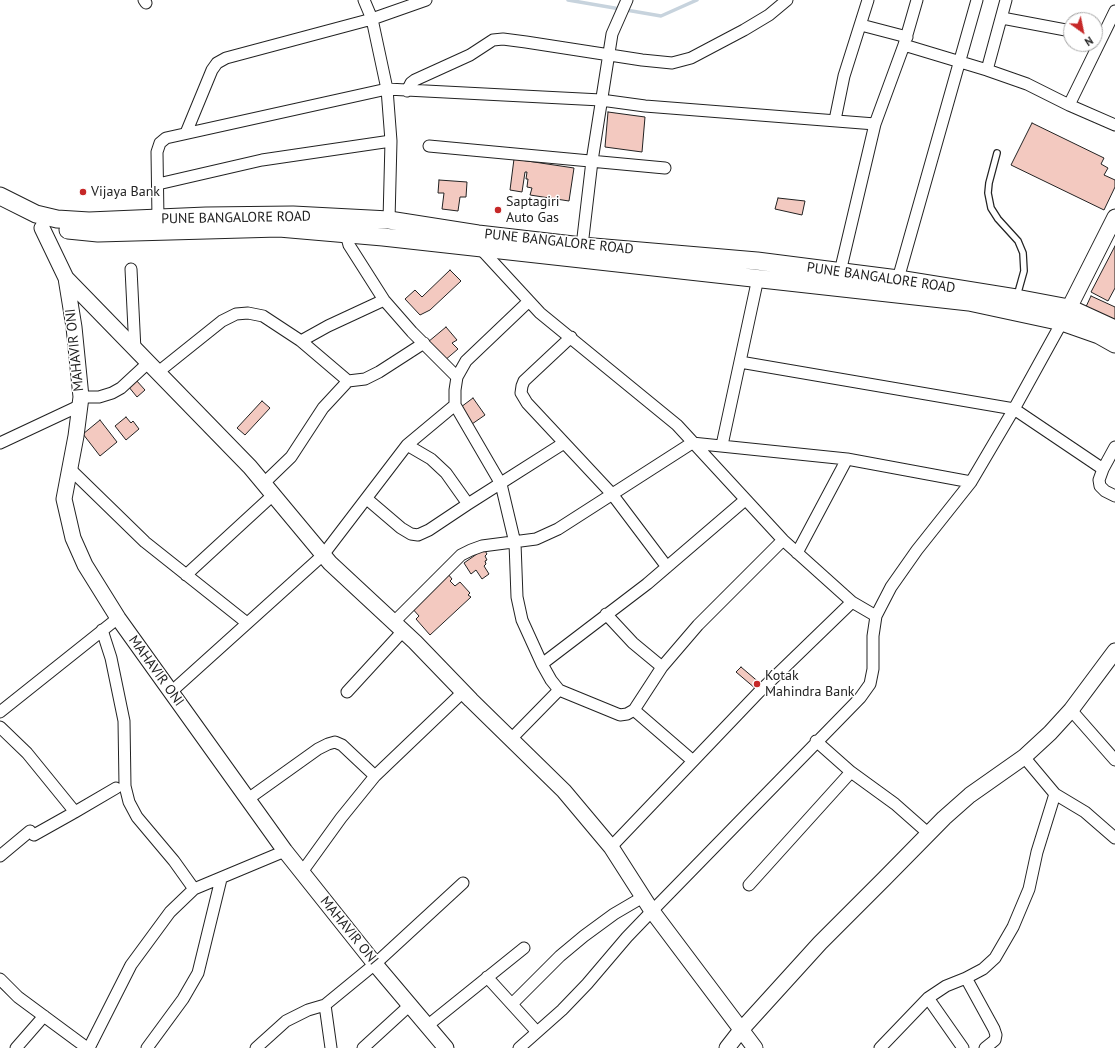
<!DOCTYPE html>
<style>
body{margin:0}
#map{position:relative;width:1115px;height:1048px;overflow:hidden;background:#fff;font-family:"PT Sans",sans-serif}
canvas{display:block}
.north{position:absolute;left:1063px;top:12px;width:40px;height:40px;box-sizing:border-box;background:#fff;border:1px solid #a7a7a7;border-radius:50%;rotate:147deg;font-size:11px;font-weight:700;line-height:16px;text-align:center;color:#222}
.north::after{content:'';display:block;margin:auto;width:14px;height:18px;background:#c62828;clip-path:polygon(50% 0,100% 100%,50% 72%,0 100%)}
</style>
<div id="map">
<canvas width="1115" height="1048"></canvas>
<div class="north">N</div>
</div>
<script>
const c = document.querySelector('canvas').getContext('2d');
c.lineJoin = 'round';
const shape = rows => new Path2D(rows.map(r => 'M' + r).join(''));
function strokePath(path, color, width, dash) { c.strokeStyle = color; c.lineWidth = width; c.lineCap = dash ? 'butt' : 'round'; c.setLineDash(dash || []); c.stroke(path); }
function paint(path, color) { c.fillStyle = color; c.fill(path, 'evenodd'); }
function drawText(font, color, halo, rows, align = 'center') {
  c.font = font + ' "PT Sans",sans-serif'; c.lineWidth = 3; c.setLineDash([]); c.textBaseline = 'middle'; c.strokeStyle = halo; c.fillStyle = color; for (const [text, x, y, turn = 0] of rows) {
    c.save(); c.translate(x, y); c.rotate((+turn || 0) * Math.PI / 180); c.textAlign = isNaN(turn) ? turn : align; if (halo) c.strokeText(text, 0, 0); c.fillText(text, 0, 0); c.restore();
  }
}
strokePath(shape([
 [568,0,661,16,697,0]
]), '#c7d3dd', 3.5);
const building = shape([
 [608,112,645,117,642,152,605,147,608,112],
 [1032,123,1104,158,1101,164,1108,168,1104,175,1115,180,1115,187,1104,210,1011,165,1032,123],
 [514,159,574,168,569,201,530,195,532,188,527,187,528,179,526,179,527,172,525,172,522,192,510,190,514,159],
 [439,180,467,182,466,197,460,197,458,211,442,209,444,193,438,193,439,180],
 [778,198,805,201,802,215,775,209,778,198],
 [1115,246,1115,288,1108,301,1091,292,1115,246],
 [450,270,461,281,430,310,420,315,405,299,415,290,422,297,450,270],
 [1091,296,1115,307,1115,325,1084,311,1091,296],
 [446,327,457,340,452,343,458,349,444,361,428,342,446,327],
 [136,380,145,390,137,397,128,386,136,380],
 [473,398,485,415,472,424,461,407,473,398],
 [262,401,270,408,245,435,237,428,262,401],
 [126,417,131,423,133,421,139,429,126,440,115,426,126,417],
 [100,420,117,442,100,456,83,434,100,420],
 [484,549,487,554,485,556,487,560,485,561,486,564,484,566,489,574,482,579,476,570,471,574,464,563,484,549],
 [448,574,452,579,450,581,455,586,460,582,470,593,468,595,471,597,430,635,416,619,419,616,411,607,448,574],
 [741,667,761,684,756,689,736,672,741,667]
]);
paint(building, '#f3c9c0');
strokePath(building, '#222', 1);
const lane = shape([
 [997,153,989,183,988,193,991,208,998,219,1018,241,1023,253,1024,271,1017,296]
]);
const street = shape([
 [144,0,146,3],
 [364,0,372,19,387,89,391,141,389,220],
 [1002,18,1071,31],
 [861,25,907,37],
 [904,45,987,70,1027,84,1069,105,1115,125],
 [987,70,1006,0],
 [407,91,411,83,415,80,470,55,493,40,503,39,526,42,642,60,672,63,691,58,744,30,769,15,787,0],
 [1069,105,1115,11],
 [835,120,844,76,868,0],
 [186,133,212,70,217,63,226,58,372,19,426,0],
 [429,146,665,168],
 [158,184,262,160,391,141],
 [158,219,157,152,160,143,166,138,387,89,601,100,645,106,875,124],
 [346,234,349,245,384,300,412,332,457,377],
 [582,246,592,161,612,34,627,0],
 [480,248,540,313,677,425,783,540,852,602,876,616],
 [131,269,135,350],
 [840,272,875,124,904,45,917,0],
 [898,279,977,0],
 [529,301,466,361,457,377,455,390,455,405,501,484,515,543,517,597,522,620,542,664],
 [571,337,524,381,522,386,521,393,527,403,612,494,667,567],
 [301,341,328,326,384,300],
 [740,362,1014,409,1103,469],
 [157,373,222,321,236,314,248,313,263,316,301,341,348,381,365,379,379,372,424,343],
 [81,397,99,397,112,393,121,388,148,363],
 [0,443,79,406],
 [407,445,431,459,446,473,468,504],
 [722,445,758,278],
 [1115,447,1103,469,1099,480,1100,486,1105,491,1115,496],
 [70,469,145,542,247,623],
 [263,484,291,457,323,408,348,381],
 [367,499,401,528,411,534,418,535,429,530,468,504,564,443],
 [745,500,647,584,542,664,551,680,559,690,620,715,627,714,634,710,662,667,698,625,783,540],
 [797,553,847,459],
 [186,575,273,495],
 [606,614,633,643,662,667],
 [394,622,461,555,471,550,482,546,536,539,558,529,692,443,847,459,971,482],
 [102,630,111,658,124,721,125,786,129,802,137,817,174,861,194,889],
 [171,692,323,555,407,445,455,405],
 [347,692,403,631],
 [634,710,693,761],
 [1071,710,1115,760],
 [0,712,118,618],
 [0,727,27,753,75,812],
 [511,739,559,690],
 [816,741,851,772,895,804,929,834],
 [1024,757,1055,794,1085,812,1115,838],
 [248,799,318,749,328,744,335,742,342,745,375,776],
 [34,835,75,812,116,788],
 [611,847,759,692,852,602],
 [0,856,30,831],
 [302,872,341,818,375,776,463,692],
 [749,885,851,772],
 [487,977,537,1032],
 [966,978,994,1029,996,1035,995,1040,985,1048],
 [0,979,18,997,87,1048],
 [928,998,963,1048],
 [512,1004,560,956,584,936,614,914,643,897],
 [325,1005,331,1048],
 [427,1026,524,948],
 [16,1048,44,1016],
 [89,1048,131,965,170,912,194,889,285,851],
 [147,1048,183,999,198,973,221,879],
 [256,1048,286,1021,308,1010,325,1005,375,964,463,883],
 [363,1048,410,1005],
 [519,1048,562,1010,587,984,627,937,652,911,860,698,870,684,873,669,873,636,876,616,891,587,917,550,971,482,1014,409,1062,322],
 [880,1048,928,998,946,986,966,978,983,969,995,958,1013,927,1029,889,1037,852,1055,794]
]);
const secondary = shape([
 [42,228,66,278,74,327,81,397,76,436,64,499,73,538,85,565,118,618,285,851,375,964,446,1048],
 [66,278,250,467,330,563,415,642,471,700,564,791,611,847,652,911,755,1048],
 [1064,318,1115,217],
 [727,1048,741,1030,820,943,885,878,944,818,970,795,1024,757,1050,733,1071,710,1115,651]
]);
const primary = shape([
 [0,196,36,214,57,219,89,221,206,216,293,215,389,220,478,234,582,246,757,261,898,279,1016,298,1069,308,1115,329],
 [68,230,98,233,279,228,383,237,969,302,1062,322,1099,335,1115,344]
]);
strokePath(lane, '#222', 8);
strokePath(street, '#222', 13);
strokePath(secondary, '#222', 17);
strokePath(primary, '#222', 19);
strokePath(lane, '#fff', 5.5);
strokePath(street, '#fff', 11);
strokePath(secondary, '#fff', 15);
strokePath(primary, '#fff', 17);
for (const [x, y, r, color] of [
 [83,192,4,"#c62828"],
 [498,210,4,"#c62828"],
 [757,684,4,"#c62828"]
]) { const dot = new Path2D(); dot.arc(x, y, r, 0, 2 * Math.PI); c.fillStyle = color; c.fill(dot); strokePath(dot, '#fff', 1.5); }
drawText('14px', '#222', '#fff', [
 ["Vijaya Bank",91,192],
 ["Saptagiri",506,202],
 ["Auto Gas",506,218],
 ["Kotak",765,676],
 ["Mahindra Bank",765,692]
], 'left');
drawText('14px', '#222', '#fff', [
 ["PUNE BANGALORE ROAD",236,218,-1],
 ["PUNE BANGALORE ROAD",559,242,6],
 ["PUNE BANGALORE ROAD",881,278,8],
 ["MAHAVIR ONI",75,350,-96],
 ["MAHAVIR ONI",156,671,54],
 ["MAHAVIR ONI",349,931,51]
]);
</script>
